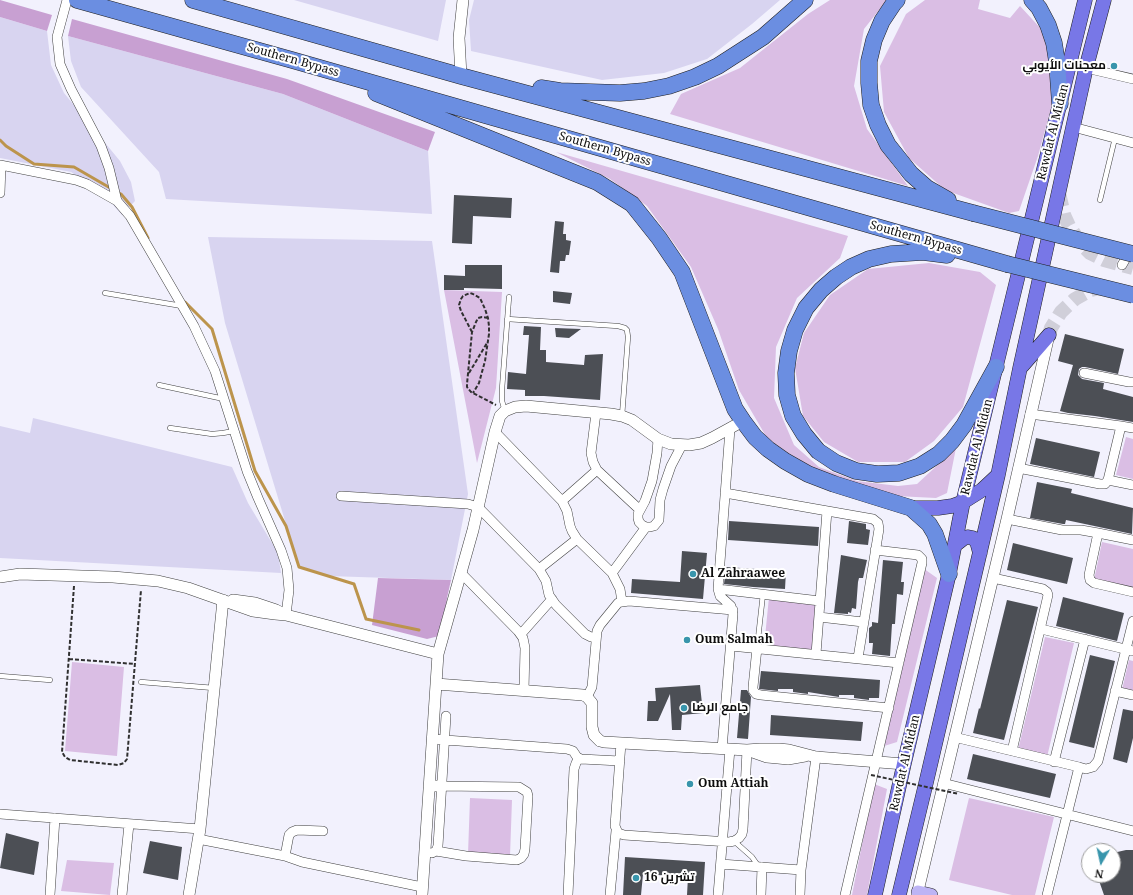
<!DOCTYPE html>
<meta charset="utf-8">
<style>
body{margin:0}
#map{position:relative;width:1133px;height:895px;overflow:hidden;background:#f2f1fd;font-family:"Noto Serif",serif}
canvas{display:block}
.north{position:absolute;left:1081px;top:843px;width:40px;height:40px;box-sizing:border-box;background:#fff;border:1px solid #9f9f9f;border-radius:50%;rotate:189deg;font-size:11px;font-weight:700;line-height:16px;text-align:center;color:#0e0e0e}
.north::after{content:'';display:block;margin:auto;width:14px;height:18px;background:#3895ac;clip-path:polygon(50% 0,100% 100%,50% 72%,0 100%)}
</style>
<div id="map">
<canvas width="1133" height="895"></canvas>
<div class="north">N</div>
</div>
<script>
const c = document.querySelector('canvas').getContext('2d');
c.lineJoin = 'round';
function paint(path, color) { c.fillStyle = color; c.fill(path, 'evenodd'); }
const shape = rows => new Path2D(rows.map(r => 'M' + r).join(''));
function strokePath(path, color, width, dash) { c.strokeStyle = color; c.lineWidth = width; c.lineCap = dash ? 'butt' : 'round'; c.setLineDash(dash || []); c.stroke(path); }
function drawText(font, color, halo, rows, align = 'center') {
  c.font = font + ' "Noto Serif",Cairo,serif'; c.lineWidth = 4; c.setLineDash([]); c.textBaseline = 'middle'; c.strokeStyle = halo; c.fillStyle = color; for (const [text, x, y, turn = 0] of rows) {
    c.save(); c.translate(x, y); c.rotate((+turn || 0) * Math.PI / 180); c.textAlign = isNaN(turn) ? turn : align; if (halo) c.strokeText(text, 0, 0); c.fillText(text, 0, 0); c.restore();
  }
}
paint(shape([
 [294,0,446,0,438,41],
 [474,0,780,0,752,24,707,59,664,73,602,80,471,51,469,20],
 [0,17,47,31,51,65,64,93,120,161,131,182,135,201,122,215,100,190,71,172,0,158],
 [68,36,283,94,428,151,432,214,166,199,159,172,81,87,71,61],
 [208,237,432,241,468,494,451,580,328,576,299,567,225,323],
 [33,418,232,467,248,503,278,553,281,573,0,558,0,426,30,433]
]), '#d8d4f0');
paint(shape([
 [830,0,887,0,864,29,854,86,867,129,908,186,670,114,681,94,740,68,808,14],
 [925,0,980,0,978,9,1010,18,1020,6,1044,32,1054,67,1053,101,1038,156,1019,211,1009,213,945,190,909,158,884,112,880,66,906,14],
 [556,152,848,236,840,258,797,298,776,347,774,398,794,445,819,467,857,481,898,486,917,484,956,448,947,493,936,498,896,496,826,477,800,462,767,438,739,390,718,329,691,267,647,206,610,179],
 [929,263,980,272,996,285,963,407,934,441,905,462,858,462,824,442,803,416,795,368,804,333,830,295,868,269],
 [444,290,502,292,496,388,477,463],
 [1126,437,1133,439,1133,479,1116,475],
 [1102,542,1133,549,1133,588,1094,580],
 [920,566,937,578,897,742,881,747],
 [769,597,817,602,812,652,764,647],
 [1045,637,1074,643,1047,757,1018,750],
 [1129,660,1133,661,1133,693,1122,690],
 [72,662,124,667,117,756,65,751],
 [874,784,887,789,867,895,852,895],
 [470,798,512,800,510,856,468,854],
 [969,798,1054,817,1035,895,1012,895,949,880],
 [67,860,114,863,110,895,61,891]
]), '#dabee4');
paint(shape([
 [0,0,52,15,47,31,0,17],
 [72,19,287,79,435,132,428,151,283,94,68,36],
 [378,578,451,580,447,598,443,635,427,639,372,625]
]), '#c8a0d2');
strokePath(shape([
 [0,140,6,146,34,164,74,167,112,189],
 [117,192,121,194,132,207,148,238],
 [185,302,212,329,255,471,286,526,299,567,354,584,366,619,419,630]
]), '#bc944c', 3);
paint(shape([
 [454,195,512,198,511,218,473,216,472,244,452,243],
 [555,221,564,222,563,234,566,234,566,240,571,241,569,255,566,255,565,261,560,261,559,273,550,272],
 [465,265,502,265,502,289,464,288,464,290,444,290,444,275,465,276],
 [553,291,572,293,570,304,553,302],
 [524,326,541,327,540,350,546,350,546,362,584,365,585,355,603,354,600,400,544,396,525,396,525,390,507,389,508,372,526,374,529,335,523,335],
 [555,328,581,329,569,338,556,337],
 [1065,334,1124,349,1118,374,1085,367,1082,367,1079,369,1078,375,1082,379,1104,383,1103,389,1133,397,1133,422,1095,416,1068,413,1060,411,1073,365,1058,361],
 [1036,438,1100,452,1094,477,1030,464],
 [1037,482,1072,489,1071,493,1133,508,1132,534,1066,520,1065,524,1063,524,1030,518],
 [729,521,819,527,818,546,728,540],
 [849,521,866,524,866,529,870,530,868,545,847,543],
 [1013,543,1073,558,1067,584,1007,570],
 [682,551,707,553,703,599,631,593,632,579,680,582],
 [841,555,867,560,863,578,859,578,858,582,856,609,852,608,851,613,848,612,848,614,834,613],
 [883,560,903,562,901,582,904,582,903,595,897,594,895,624,892,624,890,656,872,654,873,643,869,643,869,628,872,626,872,622,878,623],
 [726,567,786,571,785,589,753,587,724,584],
 [1063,597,1124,613,1117,641,1056,626],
 [1007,600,1038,607,1004,740,973,733,979,708,980,709],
 [1090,655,1115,661,1094,748,1069,742],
 [761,671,880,680,879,698,869,698,869,700,854,698,854,695,839,695,839,697,808,692,808,694,793,692,793,689,778,689,778,691,759,689],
 [700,685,703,713,682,715,681,730,672,730,670,694,658,721,647,721,648,701,656,701,655,688],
 [741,690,747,690,751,697,748,739,737,738],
 [1123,709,1133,711,1133,738,1127,763,1113,759],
 [771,715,863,722,861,741,770,735],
 [973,754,1056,774,1050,798,967,779],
 [6,833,39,842,34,875,0,868],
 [150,841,182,847,178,880,143,873],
 [1126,850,1133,850,1133,895,1104,895,1097,875,1113,875,1113,853],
 [625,857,705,862,703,895,687,895,688,877,643,874,641,895,623,895]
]), '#4c4f55');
strokePath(shape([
 [1059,193,1064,215,1069,226,1082,245,1090,253,1104,260,1133,268],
 [1049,335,1051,328,1061,312,1075,299,1091,290,1100,288,1105,288]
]), '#d0cfd9', 14, [14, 7]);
const service = shape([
 [1100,200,1115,138],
 [105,293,182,306],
 [507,319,618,326,625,328,627,330,628,337,622,416],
 [159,385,224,399],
 [505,411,502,401,502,389,509,297],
 [170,428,212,434,223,433,234,431],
 [757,648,763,594],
 [0,676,50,680],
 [141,682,214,688],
 [734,841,752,857,759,867]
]);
const minor = shape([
 [67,0,57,37,60,64,71,89,101,146,109,168,117,201],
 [1086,68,1133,79],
 [1073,127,1133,143],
 [0,165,76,180,87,184,117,201,130,216,194,326,215,371,247,471,258,498,281,550,287,568,289,590,286,615],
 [0,193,1,165],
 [1122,265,1130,251],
 [1084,373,1129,382,1133,382],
 [596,413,591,453,593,462,597,470,640,510],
 [1030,414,1121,426,1133,428],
 [495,432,562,501,567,511,570,526,572,531,577,539,612,573,620,589,622,602],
 [658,439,657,453,652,481,645,501,638,514,638,518,639,522,642,525,646,527,650,527,654,526,659,520,660,500,663,489,671,466,682,445],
 [1018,468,1100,484,1105,484,1108,480,1121,426],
 [1108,480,1133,485],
 [725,493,873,519,878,523,879,529,858,658],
 [341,496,468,504,478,507,539,569,546,581,549,595,556,605,585,634,591,637,595,638],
 [562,501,597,470],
 [1007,519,1062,530,1081,530,1098,533,1133,540],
 [1098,533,1089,575,1090,580,1094,583,1133,592],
 [539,569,577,539],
 [461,573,518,631,523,638,525,648,524,690],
 [612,573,646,527],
 [993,578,1043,589,1047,592,1048,595,1012,751],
 [718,589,820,601],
 [819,617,863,622],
 [1041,629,1133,651],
 [521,634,552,599],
 [731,646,899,663],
 [757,648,753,687,753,690,756,694,761,695,889,708],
 [816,654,827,511],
 [1115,691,1133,695],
 [587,697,592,687,597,631,600,625,618,603,622,602,629,601,733,610],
 [954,737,1079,767,1086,769,1093,767,1098,761,1133,621],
 [432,739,567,749,573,751,577,757,581,759,620,761],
 [621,743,615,826,618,833,624,835,729,842,734,841,739,838,742,834,743,829,747,750],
 [722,749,733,614,731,606,720,596,718,589,730,429],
 [1054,762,1085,639],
 [943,783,1133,831],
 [0,814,200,829],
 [198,839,285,856,302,862,422,887],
 [436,851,466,856,517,860,521,858,524,854,525,849,528,796,527,792,519,787,442,786],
 [432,853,436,851,438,846,446,716],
 [285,856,289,835,292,832,297,830,323,831],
 [721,864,801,870],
 [50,895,55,818],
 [122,895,129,824],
 [568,895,574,769,576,763,579,758],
 [610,895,616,831],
 [718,895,730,749],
 [761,895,762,867],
 [800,895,801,870,816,757],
 [845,895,922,563,922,559,918,555,875,550],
 [1047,895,1079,767]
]);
const tertiary = shape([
 [461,76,459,38,463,0],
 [0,577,20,574,113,577,158,581,188,588,253,611,275,614,286,615],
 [233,600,255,603,276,610,286,615,438,654],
 [436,684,583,695,587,697,592,703,592,727,594,735,600,741,604,742,747,750,760,749,779,749,789,750,816,757,904,764],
 [750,751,767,757,778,758,788,759,805,756],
 [429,786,442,786],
 [189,895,200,829,223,600],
 [422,895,438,654,473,530,495,432,500,416,505,411,515,407,526,406,611,414,622,416,632,420,658,439,671,444,689,445,701,443,712,438,743,421],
 [917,895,1007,519,1049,335]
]);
const secondary = shape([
 [918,892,931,895]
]);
const primary = shape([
 [1022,366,1049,335],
 [911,508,938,508,952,506,963,502,982,490,998,475],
 [955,545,964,538,968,537,973,538,977,542,980,553],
 [875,895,904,764,949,574,963,502,1085,0],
 [899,895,926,783,998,475,1020,368,1086,68,1104,0]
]);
const motorway = shape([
 [77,0,292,60,1007,264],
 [193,0,461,76,973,213],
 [897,0,894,3,882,21,874,40,869,61,869,83,871,105,878,125,888,145,900,160,911,174,927,188,948,200],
 [1032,0,1039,8,1048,25,1054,43,1057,62,1060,104],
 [541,88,560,91,620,93,644,91,669,86,695,77,718,66,763,37,805,0],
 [376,93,597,182,632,204,659,238,682,272,735,409,743,421,755,437,768,449,785,461,808,474,834,484,911,508,929,524,935,534,949,574],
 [947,255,923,252,891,254,869,259,851,267,836,277,821,290,806,308,795,330,789,351,786,373,787,395,793,416,804,434,818,451,836,463,856,471,877,474,899,473,920,466,939,454,952,441,964,425,996,367]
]);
strokePath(service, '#414141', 5.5);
strokePath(minor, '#414141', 10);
strokePath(tertiary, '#414141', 12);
strokePath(secondary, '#303030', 14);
strokePath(primary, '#1f1f1f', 15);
strokePath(motorway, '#1f1f1f', 17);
strokePath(shape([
 [488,318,482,317,478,318,476,322,472,332,467,384,467,387,471,392,496,405],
 [472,332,461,311,459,305,461,299,463,296,470,293,473,294,480,298,485,309,488,318,489,326,489,334,485,361,479,383,473,393],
 [469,373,487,343],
 [74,586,62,752,65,757,70,760,118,765,124,763,127,759,141,590],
 [69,659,135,664]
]), '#303030', 2, [4, 2]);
strokePath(service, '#fff', 4.5);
strokePath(minor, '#fff', 9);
strokePath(tertiary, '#fff', 11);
strokePath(secondary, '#bdb4f5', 13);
strokePath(primary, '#7877e7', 14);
strokePath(motorway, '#6b8ee1', 16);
const motorwayBridge = shape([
 [973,213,1133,254],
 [1007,264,1133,295]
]);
strokePath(motorwayBridge, '#1f1f1f', 17, []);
strokePath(shape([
 [871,775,959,794]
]), '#303030', 2, [4, 2]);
strokePath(motorwayBridge, '#6b8ee1', 16);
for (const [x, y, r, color] of [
 [1114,66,4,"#3895ac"],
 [693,574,4,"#3895ac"],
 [687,640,4,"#3895ac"],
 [684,708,4,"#3895ac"],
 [690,784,4,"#3895ac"],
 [636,878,4,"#3895ac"]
]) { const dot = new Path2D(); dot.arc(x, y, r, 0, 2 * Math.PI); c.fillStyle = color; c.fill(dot); strokePath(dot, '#fff', 1.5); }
drawText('12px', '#0e0e0e', '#fff', [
 ["Southern Bypass",293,60,16],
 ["Rawdat Al Midan",1053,132,-76],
 ["Southern Bypass",605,149,16],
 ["Southern Bypass",916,238,16],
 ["Rawdat Al Midan",977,447,-76],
 ["Rawdat Al Midan",905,763,-77]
]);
drawText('bold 12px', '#0e0e0e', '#fff', [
 ["معجنات الأيوبي",1106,66,"right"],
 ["Al Zahraawee",701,574],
 ["Oum Salmah",695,640],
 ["جامع الرضا",692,708],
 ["Oum Attiah",698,784],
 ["16 تشرين",644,878]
], 'left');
</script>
